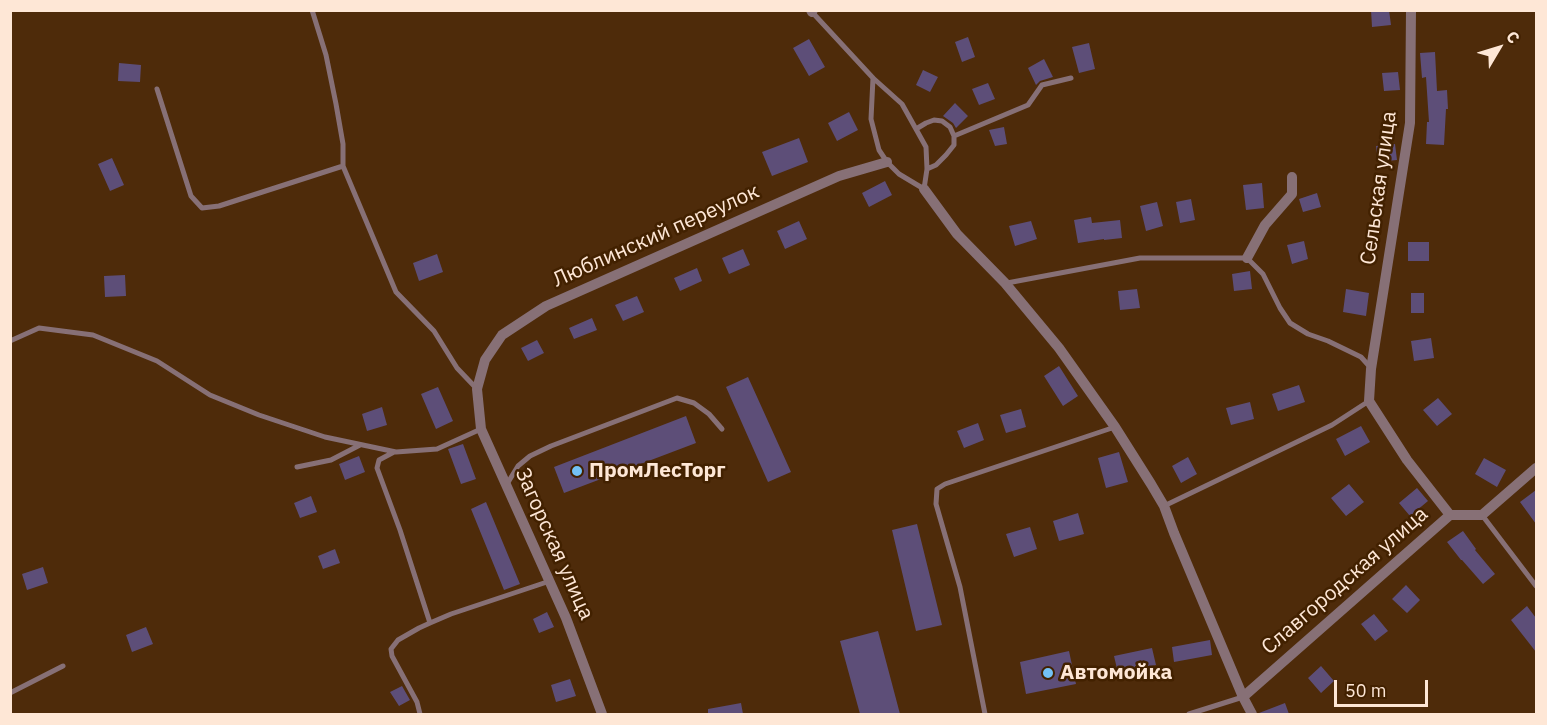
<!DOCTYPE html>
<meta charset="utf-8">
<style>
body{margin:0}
#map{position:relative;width:1547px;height:725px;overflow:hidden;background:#4e2b0a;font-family:"IBM Plex Sans",sans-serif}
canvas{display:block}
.frame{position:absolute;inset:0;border:12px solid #fee7d6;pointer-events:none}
.north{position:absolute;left:1469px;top:18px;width:60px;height:60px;-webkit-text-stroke:4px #422100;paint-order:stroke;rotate:52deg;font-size:16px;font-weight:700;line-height:24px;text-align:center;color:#fee7d6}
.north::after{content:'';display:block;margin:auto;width:21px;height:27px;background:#fee7d6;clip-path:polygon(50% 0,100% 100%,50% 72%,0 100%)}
.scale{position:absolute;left:1334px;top:680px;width:94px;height:27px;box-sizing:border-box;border:3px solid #fee7d6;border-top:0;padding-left:8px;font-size:18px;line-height:21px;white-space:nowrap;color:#fee7d6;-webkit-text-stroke:4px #422100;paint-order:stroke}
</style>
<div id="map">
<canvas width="1547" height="725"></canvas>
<div class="frame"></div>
<div class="north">С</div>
<div class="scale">50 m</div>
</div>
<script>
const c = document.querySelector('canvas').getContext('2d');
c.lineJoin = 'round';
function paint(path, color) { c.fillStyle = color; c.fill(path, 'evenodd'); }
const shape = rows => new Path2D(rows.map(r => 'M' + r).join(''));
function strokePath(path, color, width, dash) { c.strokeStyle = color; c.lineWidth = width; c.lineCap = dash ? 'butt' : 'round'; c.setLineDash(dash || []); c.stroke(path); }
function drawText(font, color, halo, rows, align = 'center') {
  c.font = font + ' "IBM Plex Sans",sans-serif'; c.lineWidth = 5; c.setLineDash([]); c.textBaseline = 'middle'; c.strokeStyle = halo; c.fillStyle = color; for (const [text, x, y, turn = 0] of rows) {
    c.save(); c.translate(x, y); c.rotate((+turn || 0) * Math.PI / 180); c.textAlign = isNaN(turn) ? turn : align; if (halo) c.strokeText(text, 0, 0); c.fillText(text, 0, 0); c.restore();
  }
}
paint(shape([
 [1371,10,1389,10,1391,25,1372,27],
 [968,37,975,57,962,62,955,42],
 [809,39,825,67,809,76,793,48],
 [1089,43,1095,69,1079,73,1072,47],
 [1435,52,1437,91,1447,90,1448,109,1446,109,1444,145,1426,144,1427,122,1429,122,1426,77,1422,78,1420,53],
 [1044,59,1053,77,1040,81,1036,85,1028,68],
 [119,63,141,65,140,82,118,81],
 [923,70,938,77,930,92,916,85],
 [1398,72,1400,90,1384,91,1382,73],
 [988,83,995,99,979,105,972,89],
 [955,103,968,116,956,128,953,123,943,116],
 [849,112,858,130,837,141,828,123],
 [1004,127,1007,144,995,146,989,130],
 [799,138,808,162,772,176,762,152],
 [1395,144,1397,160,1378,162,1376,146],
 [112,158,124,185,110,191,98,164],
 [885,181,892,195,869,207,862,193],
 [1262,183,1264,208,1246,210,1243,185],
 [1317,193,1321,207,1303,212,1299,199],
 [1191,199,1195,220,1180,223,1176,202],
 [1157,202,1163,226,1146,231,1140,206],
 [1091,217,1092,223,1120,220,1122,238,1104,240,1104,239,1078,243,1074,220],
 [799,221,807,239,785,249,777,231],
 [1031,221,1037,239,1015,246,1009,226],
 [1304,241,1308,259,1292,264,1287,245],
 [1408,242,1429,242,1429,261,1408,261],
 [743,249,750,265,729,274,722,258],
 [437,254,443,272,419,281,413,263],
 [697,268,702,281,680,291,674,278],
 [1250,271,1252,289,1234,291,1232,274],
 [125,275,126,296,105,297,104,276],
 [1137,289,1140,308,1120,310,1118,291],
 [1346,289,1369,293,1366,316,1343,312],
 [1411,293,1424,293,1424,313,1411,313],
 [637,296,644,312,623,321,615,305],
 [592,318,597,330,574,339,569,328],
 [1431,338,1434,358,1414,361,1411,341],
 [537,340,544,353,528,361,521,348],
 [1059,366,1078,396,1063,406,1044,376],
 [748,377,791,472,768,482,726,387],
 [1299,385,1305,402,1278,411,1272,394],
 [438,387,453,421,436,429,421,394],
 [1438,398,1452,414,1437,426,1423,410],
 [1250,402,1254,419,1231,425,1226,408],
 [382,407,387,425,367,431,362,414],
 [1021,409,1026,427,1006,433,1000,415],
 [686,416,696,443,564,493,554,467],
 [978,423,984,440,964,448,957,431],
 [1361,426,1370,442,1345,456,1336,439],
 [463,444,476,479,461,484,448,449],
 [1119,452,1128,482,1106,488,1098,458],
 [359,456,365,472,345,480,339,464],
 [1188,457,1197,474,1181,483,1172,466],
 [1484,458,1506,470,1497,487,1475,474],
 [1349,484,1364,502,1346,516,1331,498],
 [1417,488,1428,501,1410,516,1399,503],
 [1536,490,1536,524,1520,502],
 [311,496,317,512,300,518,294,503],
 [486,502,520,584,504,590,471,509],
 [1078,513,1084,534,1059,541,1053,521],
 [917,524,942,625,916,631,892,530],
 [1030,527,1037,549,1014,557,1006,534],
 [1463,531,1476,549,1475,550,1495,574,1483,584,1462,560,1461,560,1447,542],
 [335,549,340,563,323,569,318,556],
 [43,567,48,583,27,590,22,574],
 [1406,585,1420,600,1407,613,1392,599],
 [1527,606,1536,618,1536,652,1511,620],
 [547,612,554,627,539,633,533,619],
 [1374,614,1388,631,1375,641,1361,624],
 [146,627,153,644,132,652,126,635],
 [878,631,900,714,860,714,840,641],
 [1210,640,1212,655,1174,662,1172,647],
 [1152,648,1156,665,1118,673,1114,656],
 [1069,651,1076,684,1026,694,1020,662],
 [1321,666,1334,681,1321,693,1308,678],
 [570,679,576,696,556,702,551,685],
 [402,686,410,700,399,706,390,692],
 [741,703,743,714,708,714,708,709],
 [1285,703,1289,714,1259,714,1259,713]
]), '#5d4e78');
strokePath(shape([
 [312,10,326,55,336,104,343,144,343,166,396,292,434,331,457,368,477,389],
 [812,12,873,78,902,104,926,147,927,169,924,189,899,174,887,162,879,150,871,119,873,78],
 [157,89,191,196,202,208,219,206,343,166],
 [916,129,926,123,934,120,942,121,950,127,954,136,1028,105,1042,85,1071,78],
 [927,169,936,165,946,155,954,145,954,136],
 [1007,283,1140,258,1247,258,1263,274,1280,308,1290,323,1308,334,1328,341,1361,357,1370,367],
 [10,341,39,328,93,335,157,361,210,395,259,415,325,437,396,452,437,449,481,429],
 [394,452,379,460,377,468,400,530,430,623,419,628,398,640,391,649,392,656,417,702,420,714],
 [297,467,331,460,360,445],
 [507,484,518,466,530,456,551,446,677,398,694,403,709,414,722,429],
 [1164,506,1332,425,1369,401],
 [1482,515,1536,586],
 [430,623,451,614,550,581],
 [10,693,63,666],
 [985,714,960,587,936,504,937,489,945,484,1115,427],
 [1189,714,1243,697]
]), '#877076', 5);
strokePath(shape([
 [811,10,812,12,813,10],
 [1411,10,1410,123,1371,369,1369,401,1407,460,1450,515],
 [924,189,957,234,1005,283,1059,348,1115,427,1151,484,1164,506,1174,533,1243,697,1252,714],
 [1247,258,1265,225,1292,194,1292,177],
 [1243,697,1450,515,1482,515,1536,468],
 [602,714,566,618,481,429,477,389,485,360,502,335,546,306,839,176,887,162]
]), '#877076', 10);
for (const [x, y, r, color] of [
 [577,471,6,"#73c1f5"],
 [1048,673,6,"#73c1f5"]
]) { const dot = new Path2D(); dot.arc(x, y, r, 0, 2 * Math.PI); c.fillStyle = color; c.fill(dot); strokePath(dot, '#422100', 2); }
drawText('21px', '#fee7d6', '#422100', [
 ["Сельская улица",1379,188,-82],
 ["Люблинский переулок",656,236,-24],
 ["Загорская улица",554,544,66],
 ["Славгородская улица",1345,581,-41]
]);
drawText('bold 21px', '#fee7d6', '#422100', [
 ["ПромЛесТорг",589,471],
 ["Автомойка",1060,673]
], 'left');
</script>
